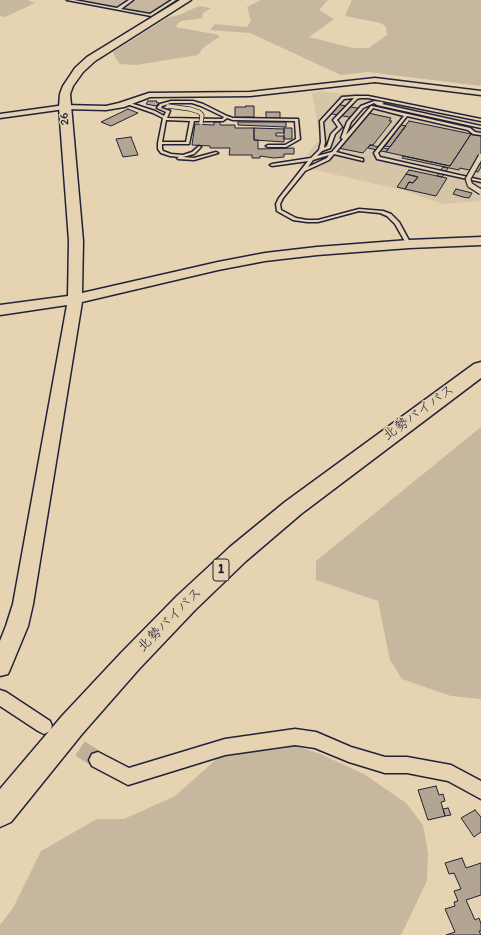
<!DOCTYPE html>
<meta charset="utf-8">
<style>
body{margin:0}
canvas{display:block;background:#e5d3b1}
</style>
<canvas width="481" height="935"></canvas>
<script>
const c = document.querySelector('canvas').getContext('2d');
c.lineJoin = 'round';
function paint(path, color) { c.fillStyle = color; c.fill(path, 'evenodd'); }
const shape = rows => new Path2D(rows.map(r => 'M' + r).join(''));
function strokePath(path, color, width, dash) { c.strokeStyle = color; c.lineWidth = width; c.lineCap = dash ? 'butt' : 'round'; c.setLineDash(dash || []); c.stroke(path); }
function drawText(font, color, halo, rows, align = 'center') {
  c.font = font + ' Itim,"Klee One",sans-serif'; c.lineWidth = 3; c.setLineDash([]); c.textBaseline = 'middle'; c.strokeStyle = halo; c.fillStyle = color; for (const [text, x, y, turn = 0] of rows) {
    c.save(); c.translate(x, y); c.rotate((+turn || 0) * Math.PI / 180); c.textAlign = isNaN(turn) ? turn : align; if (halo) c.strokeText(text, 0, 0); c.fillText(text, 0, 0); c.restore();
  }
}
paint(shape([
 [322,91,342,94,354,93,481,119,481,201,442,204,406,191,298,166,320,138,312,93]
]), '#d6c5a7');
paint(shape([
 [0,0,27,0,35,3,5,17,0,16],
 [61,0,175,0,150,16],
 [261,0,328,0,319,10,334,19,309,37,353,48,369,48,387,35,386,27,381,23,345,16,352,0,481,0,481,86,368,72,341,75,250,33,210,30,215,24,247,27,251,21,247,7],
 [199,6,211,8,203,13,202,18,182,21,178,23,176,27,219,35,219,37,203,48,198,55,136,65,120,64,116,59,113,52,167,18,179,15],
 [481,427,481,699,451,696,402,679,390,660,378,601,316,580,316,561],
 [295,746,318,753,364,774,406,803,423,825,428,853,427,881,401,935,0,935,0,925,13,908,41,851,97,819,124,819,175,796,220,756]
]), '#c6b79e');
const building = shape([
 [148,101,157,101,156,102,159,103,156,106,146,104,148,101],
 [336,104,362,109,354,118,327,113,336,104],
 [246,106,254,106,254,117,235,117,235,107,246,107,246,106],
 [128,109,138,113,111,126,101,122,128,109],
 [266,112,280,112,280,118,266,118,266,112],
 [368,113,391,118,389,121,392,121,373,145,370,145,363,153,338,148,367,117,365,116,368,113],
 [409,121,471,134,450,166,386,152,409,121],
 [214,122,220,122,220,125,235,125,235,128,254,128,254,140,258,140,258,149,294,148,294,154,284,154,284,157,274,158,260,156,260,158,252,158,252,155,229,155,230,148,210,148,210,146,192,145,195,124,214,125,214,122],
 [238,122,286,122,286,127,238,125,238,122],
 [401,125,406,126,390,147,385,146,401,125],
 [254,128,284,129,284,133,276,133,276,136,284,136,284,142,254,140,254,128],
 [284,128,292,128,292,139,284,139,284,128],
 [471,134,481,136,481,167,478,172,460,168,459,170,402,158,403,156,450,166,471,134],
 [131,137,138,155,123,157,116,139,131,137],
 [370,145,388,149,386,152,368,148,370,145],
 [443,167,448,168,442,177,437,176,443,167],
 [409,170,442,177,447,178,436,196,405,189,409,182,413,183,418,177,406,174,409,170],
 [406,174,418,177,413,183,409,182,405,189,397,187,406,174],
 [456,189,472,193,469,198,463,197,453,194,456,189],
 [436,786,439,795,443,794,445,801,441,802,445,816,428,820,418,790,436,786],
 [448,808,451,815,445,816,443,809,448,808],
 [475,810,481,817,481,832,474,837,461,818,475,810],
 [462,858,466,868,481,863,481,895,466,900,475,920,479,918,481,924,481,931,479,931,481,935,446,935,455,932,445,909,455,906,454,902,458,901,454,891,461,889,454,873,449,874,445,863,462,858]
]);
paint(building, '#b2a591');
strokePath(building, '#22223b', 1);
strokePath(shape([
 [59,735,98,760]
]), '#beb099', 17, [17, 8]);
const lane = shape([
 [67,0,74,0,117,8,129,0,133,0,121,9,150,14,172,0,176,0,151,16,67,0],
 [356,96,368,96,481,119,481,121,368,98,360,98,357,99,337,120,342,127,335,134,330,148,322,151,317,156,332,152,343,139,341,138,347,122,361,106,374,101,382,102,384,103,382,104,481,126,481,128,377,105,374,103,363,108,351,122,346,135,371,106,372,106,470,128,475,132,481,133,481,135,473,134,468,130,407,116,378,153,380,157,481,180,481,182,377,159,374,153,404,116,373,108,336,152,363,159,363,161,334,154,329,160,305,171,283,198,280,204,281,210,296,218,307,220,318,220,359,209,383,211,391,214,399,222,411,244,411,245,407,245,395,224,387,216,380,213,359,211,318,222,307,222,293,220,277,211,276,204,279,198,308,161,272,166,270,165,272,164,311,158,319,150,321,142,320,121,342,97,356,96],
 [354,98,333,120,338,127,331,134,327,146,324,148,325,142,323,122,344,99,354,98],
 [329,155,327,158,308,167,313,160,329,155],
 [171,101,193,101,203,104,227,116,233,118,298,119,300,139,286,147,268,147,266,146,268,145,285,145,296,139,295,121,233,120,227,118,223,121,194,121,189,144,162,144,162,149,163,151,171,154,183,155,192,152,199,146,201,147,194,154,183,157,194,158,216,152,218,153,194,160,178,159,177,158,179,157,170,156,161,153,158,149,158,143,163,118,153,113,124,103,127,102,155,111,164,116,166,112,157,108,160,104,171,101],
 [171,103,192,103,201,106,224,117,222,119,167,118,170,111,161,108,162,106,171,103],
 [166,120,190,121,186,142,162,142,166,120]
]);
const street = shape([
 [375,78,481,91,481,95,375,82,250,96,150,97,124,107,106,110,65,109,0,118,0,114,65,105,106,106,119,103,149,93,250,92,375,78],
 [0,690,6,692,50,721,52,726,50,731,44,734,38,731,0,706,0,690],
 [295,729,316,732,351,747,385,757,407,757,451,765,481,781,481,799,448,781,407,773,385,773,349,762,315,748,295,745,225,755,128,785,92,766,89,760,92,754,98,752,129,768,225,739,295,729]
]);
const secondary = shape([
 [180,0,191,0,95,61,83,72,73,86,70,94,83,241,82,293,218,262,265,253,317,247,409,240,481,237,481,245,409,248,317,255,265,261,218,270,82,302,33,604,28,626,11,667,8,674,0,676,0,641,6,626,13,604,67,305,0,315,0,305,68,296,69,241,59,107,60,94,63,86,75,68,87,57,180,0]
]);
const highway = shape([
 [481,362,481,378,301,514,246,561,195,610,139,669,82,734,11,822,0,827,0,789,62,716,121,653,177,596,230,547,285,502,474,364,481,362]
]);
strokePath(lane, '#22223b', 3);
strokePath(street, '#22223b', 3);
strokePath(secondary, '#22223b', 3);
strokePath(highway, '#22223b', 3);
paint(lane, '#e5d3b1');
paint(street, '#e5d3b1');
paint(secondary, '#e5d3b1');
paint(highway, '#e5d3b1');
const laneBridgeFar1 = shape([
 [168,106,190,109,199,112,202,115,201,123]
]);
const laneBridge = shape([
 [481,156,468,179,470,185,481,192]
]);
strokePath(laneBridgeFar1, '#22223b', 5, []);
strokePath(laneBridge, '#22223b', 7, []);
strokePath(laneBridgeFar1, '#e5d3b1', 3.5);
strokePath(laneBridge, '#e5d3b1', 4.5);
drawText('12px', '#22223b', '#e5d3b1', [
 ["26",65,119,-94]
]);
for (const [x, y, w] of [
 [221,570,16]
]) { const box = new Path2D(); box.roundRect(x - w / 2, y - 11, w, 22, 3); c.fillStyle = '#e5d3b1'; c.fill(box); strokePath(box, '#22223b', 1); }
drawText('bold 13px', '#22223b', null, [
 ["1",221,570]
]);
drawText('14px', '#22223b', '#e5d3b1', [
 ["北勢バイパス",419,413,-36],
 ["北勢バイパス",170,620,-45]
]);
</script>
